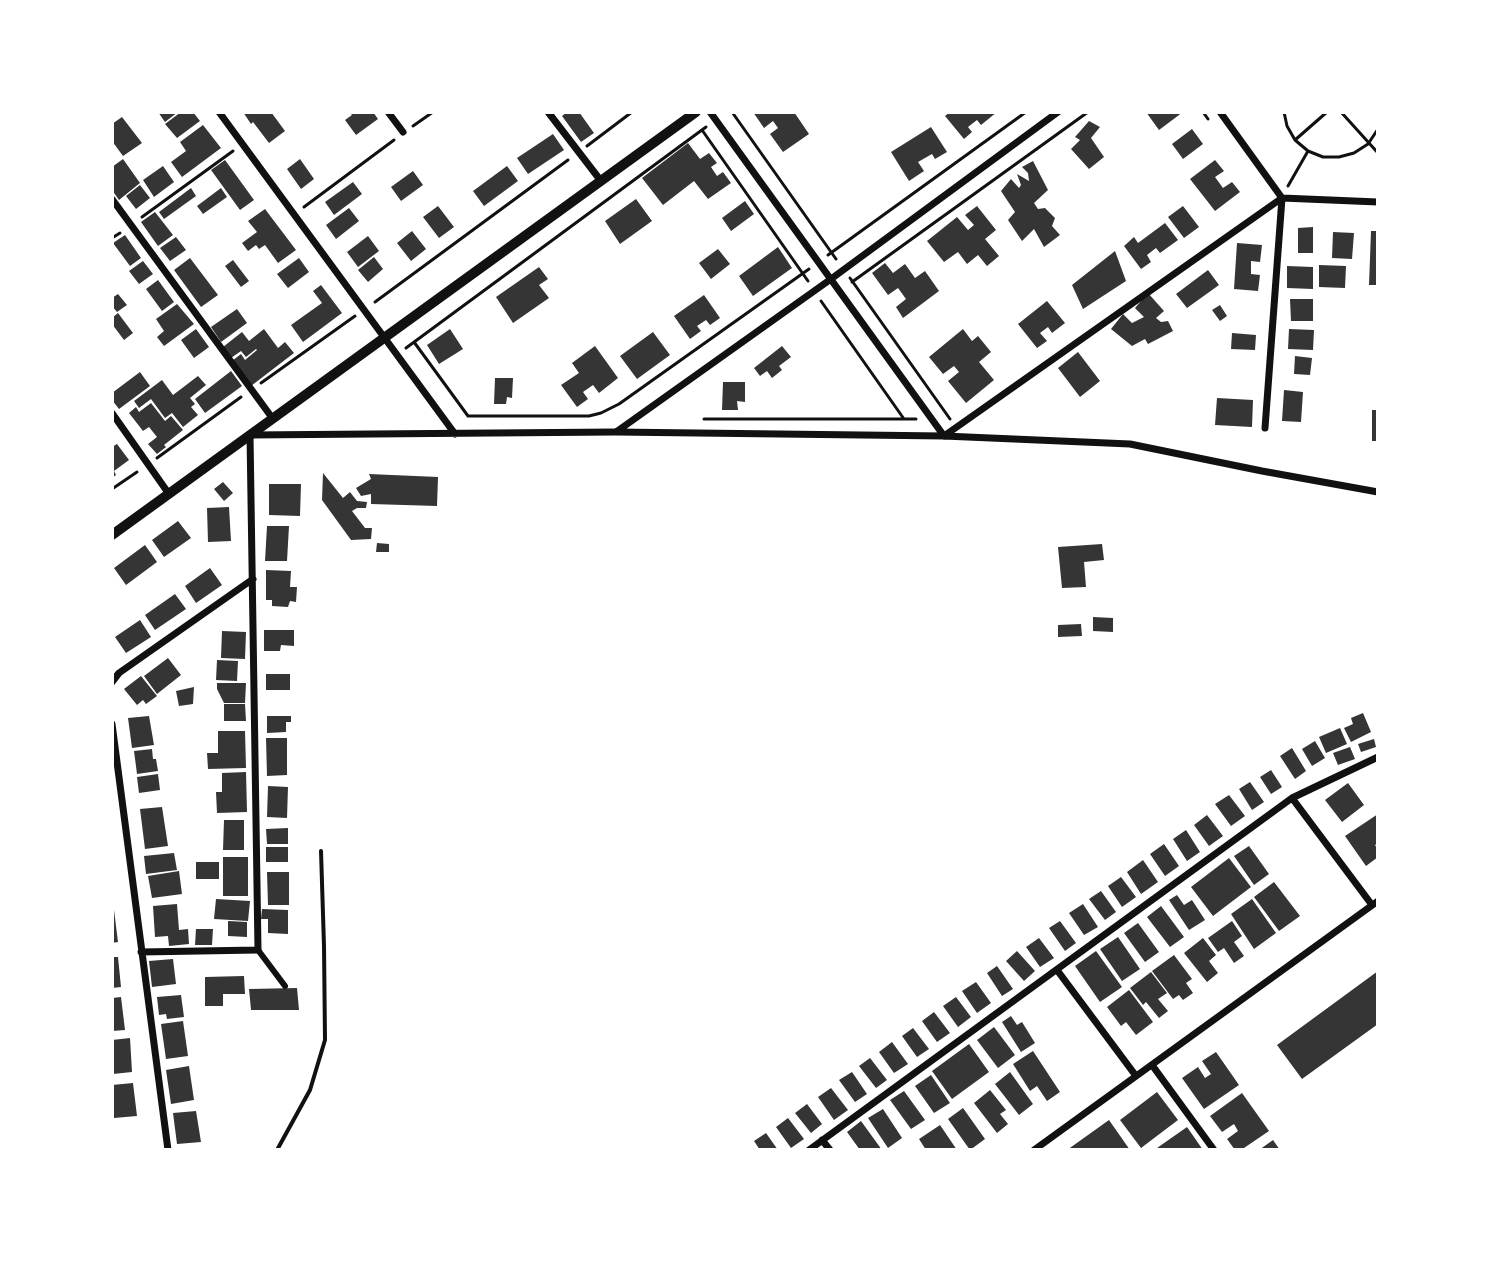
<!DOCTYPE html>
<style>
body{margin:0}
#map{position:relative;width:1490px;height:1262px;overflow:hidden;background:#fff;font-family:Georgia,serif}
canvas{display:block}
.frame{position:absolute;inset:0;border:114px solid #fff;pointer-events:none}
</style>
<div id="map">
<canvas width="1490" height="1262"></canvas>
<div class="frame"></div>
</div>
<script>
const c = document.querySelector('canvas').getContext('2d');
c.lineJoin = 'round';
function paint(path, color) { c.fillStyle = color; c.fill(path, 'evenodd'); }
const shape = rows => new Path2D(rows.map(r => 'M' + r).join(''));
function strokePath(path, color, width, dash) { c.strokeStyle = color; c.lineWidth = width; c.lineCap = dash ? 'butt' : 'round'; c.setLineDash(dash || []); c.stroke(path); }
paint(shape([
 [158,112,178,112,165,122],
 [181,112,193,112,200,121,177,138,165,124],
 [243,112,271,112,285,131,269,143,253,122,251,124],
 [349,112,373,112,378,119,356,135,345,120,352,115],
 [567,112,579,112,594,133,581,142,562,116],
 [753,112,794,112,809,134,783,152,770,134,778,128,773,121,764,128],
 [950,112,997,112,981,125,977,120,968,127,972,132,964,139,945,116],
 [1146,112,1183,112,1159,130],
 [122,117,142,143,123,156,112,141,112,124],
 [1089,121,1100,127,1091,138,1104,157,1089,169,1071,149,1080,140,1075,137],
 [203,125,221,148,182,177,171,162,186,151,180,142],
 [931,127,947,152,935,159,932,154,918,162,924,171,909,181,891,152],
 [1192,129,1203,144,1183,159,1172,144],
 [553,134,564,150,528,174,517,158],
 [688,143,700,159,709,153,717,163,711,167,717,176,723,172,731,183,708,199,694,181,663,205,642,178],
 [123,159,140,183,119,200,112,190,112,167],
 [300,159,314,179,301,189,287,169],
 [225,160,254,200,240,210,211,170],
 [1215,160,1224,171,1215,177,1223,188,1232,182,1240,192,1215,211,1190,179],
 [1033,161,1048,190,1034,203,1038,209,1045,208,1055,218,1052,226,1060,235,1044,247,1034,229,1022,241,1008,220,1015,212,1001,191,1011,179,1019,188,1021,185,1017,174,1029,181,1028,173,1022,167],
 [163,166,174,182,154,197,143,180],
 [507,166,518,181,484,206,473,191],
 [413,171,423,185,401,201,391,187],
 [353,182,362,194,334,215,325,202],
 [140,185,150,198,136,209,126,196],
 [191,188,196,196,164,219,159,212],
 [221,188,227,197,203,214,197,206],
 [636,199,652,221,620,244,605,221],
 [745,201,754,214,731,231,722,218],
 [438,206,454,227,439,238,423,217],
 [977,206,996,230,985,239,999,256,987,266,978,255,967,264,958,252,944,262,927,241,957,217,968,230,974,225,965,215],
 [1183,206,1199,227,1184,238,1168,217],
 [349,208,359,221,336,239,326,225],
 [265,209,296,250,278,263,265,245,259,249,256,245,248,251,242,243,257,232,248,221],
 [155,212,173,235,158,246,141,222],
 [1165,223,1178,240,1160,253,1156,248,1147,255,1151,262,1141,269,1124,246,1134,237,1138,243],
 [1313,227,1313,253,1298,253,1298,228],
 [412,231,426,249,411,261,397,243],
 [1371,231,1378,231,1378,285,1369,285],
 [1333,232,1354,233,1352,259,1332,258],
 [125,235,141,258,130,266,113,243],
 [368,236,379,251,358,267,347,252],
 [176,237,186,250,170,261,160,248],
 [1237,243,1262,245,1260,262,1251,261,1251,274,1260,275,1258,291,1234,289],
 [778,247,792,268,753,296,739,276],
 [718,249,730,264,711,279,699,263],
 [1115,251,1126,281,1083,309,1072,285],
 [374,257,383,269,368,282,358,270],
 [190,258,218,295,201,307,174,270],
 [299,258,309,272,288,288,277,274],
 [233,260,249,281,241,287,225,266],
 [143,261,153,274,139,284,129,271],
 [885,263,893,273,905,264,915,278,925,271,939,291,903,318,896,307,906,299,898,288,888,295,872,273],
 [1319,265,1346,266,1345,288,1319,287],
 [1287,266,1313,267,1313,289,1287,288],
 [539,267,548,279,539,285,549,298,513,323,496,297],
 [1208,270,1219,285,1187,308,1176,294],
 [158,280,174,302,162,311,146,289],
 [321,285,342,313,303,342,291,325,322,303,313,291],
 [1148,293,1164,311,1156,318,1161,322,1168,321,1173,331,1148,344,1145,339,1132,346,1111,329,1123,314,1132,323,1144,317,1135,308],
 [118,294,127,305,117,312,112,306,112,298],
 [704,295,720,318,710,325,706,320,697,326,701,331,690,339,674,316],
 [1290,299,1313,299,1313,321,1291,321],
 [1047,301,1065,323,1052,333,1048,327,1040,333,1047,341,1037,348,1018,324],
 [177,304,194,324,164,346,157,337,164,331,156,319],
 [1220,305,1227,316,1220,321,1212,310],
 [237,309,247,323,221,342,211,327],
 [118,313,133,333,124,340,112,324,112,318],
 [196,329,209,347,194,358,181,340],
 [264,329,278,348,285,342,294,353,251,386,232,361,241,354,245,360,257,350,256,349,246,357,241,351,231,358,223,347,242,332,249,341],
 [450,329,463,349,439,364,427,345],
 [963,329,972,341,978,336,991,352,979,362,994,380,966,403,948,381,959,372,954,366,943,374,929,357],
 [1289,329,1314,330,1313,350,1288,349],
 [653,332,670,355,637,379,620,356],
 [1232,333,1256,335,1255,350,1231,349],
 [595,346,618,378,599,393,593,385,583,392,588,399,577,407,561,385,579,373,572,363],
 [782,346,791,357,779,366,782,370,772,378,767,371,760,376,754,368],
 [1078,352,1100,381,1080,397,1058,368],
 [1295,356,1312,358,1310,375,1294,374],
 [231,371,242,386,205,413,195,399],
 [140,372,150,386,119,409,112,400,112,393],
 [198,376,206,385,190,398,195,404,191,407,198,415,183,427,172,413,165,418,151,399,139,408,134,401,162,380,173,395],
 [495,378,513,378,512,398,507,397,506,404,494,404],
 [723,382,745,382,745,402,737,401,738,410,722,410],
 [1284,390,1303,392,1301,422,1282,421],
 [1217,398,1253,400,1252,427,1215,425],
 [151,403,165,421,171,416,183,430,164,445,166,447,157,454,148,444,157,437,149,427,143,431,129,413,136,407,139,412],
 [1372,410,1378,410,1378,441,1372,441],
 [117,444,129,460,114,471,116,475,112,478,112,447],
 [323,473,343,498,350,492,357,501,367,502,366,508,357,508,352,511,365,528,372,528,371,539,351,540,322,500],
 [369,474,438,477,437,506,371,504,371,494,361,496,356,488,371,479],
 [223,482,233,493,224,501,214,489],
 [269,484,301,484,300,516,269,515],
 [229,507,231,541,208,542,207,508],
 [178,521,191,538,164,557,152,540],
 [267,526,289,526,287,561,265,561],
 [377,543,389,544,389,552,376,552],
 [1102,544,1104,560,1084,562,1086,587,1062,588,1058,547],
 [145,545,157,562,126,585,114,568],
 [210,568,222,585,196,603,185,586],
 [266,570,291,571,290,587,297,587,296,602,290,601,288,607,272,606,272,600,266,600],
 [175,594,186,609,155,630,145,615],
 [1093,617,1113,618,1113,632,1093,631],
 [140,620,151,637,126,653,115,637],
 [1081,624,1082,636,1058,637,1058,625],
 [264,630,294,630,294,646,281,645,280,651,264,651],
 [222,631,246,632,245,659,221,658],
 [168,658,181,675,157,694,144,676],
 [217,660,238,661,237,681,216,680],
 [266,674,290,674,290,690,266,690],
 [141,676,157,696,146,704,143,700,137,705,124,689],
 [217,683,246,683,245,703,224,703,217,689],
 [194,687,193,704,179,706,176,691],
 [224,704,245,704,246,721,224,721],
 [1363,713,1371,732,1351,742,1344,728,1353,724,1351,718],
 [149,716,154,745,132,748,128,718],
 [267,716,291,716,291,722,286,722,286,732,267,733],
 [1340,728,1347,744,1326,753,1319,737],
 [218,731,245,731,246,768,208,769,207,753,218,753],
 [266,738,287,738,287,775,267,776],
 [1374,739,1376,747,1361,752,1358,744],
 [1315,741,1325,758,1312,766,1302,749],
 [1350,747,1355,759,1338,765,1333,753],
 [1292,748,1306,771,1295,779,1280,756],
 [152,749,153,759,156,759,158,771,137,774,134,751],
 [1271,770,1282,787,1271,794,1260,777],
 [246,772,247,812,217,813,216,792,222,792,222,773],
 [158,774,160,790,139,793,137,777],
 [1250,782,1264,802,1252,810,1239,789],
 [1348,783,1364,805,1342,822,1325,800],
 [268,786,288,787,287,818,267,817],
 [1229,795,1245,816,1231,826,1215,804],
 [162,807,168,846,145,849,140,809],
 [1378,814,1378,843,1375,845,1378,850,1378,857,1366,866,1345,836],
 [1207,815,1223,836,1209,846,1194,825],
 [224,820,244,820,244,850,223,850],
 [288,828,288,844,267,844,266,829],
 [1186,830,1200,852,1187,861,1173,839],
 [1164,844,1179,866,1165,876,1150,854],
 [1249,846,1269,874,1254,885,1234,856],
 [266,847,288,847,288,862,266,862],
 [174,853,177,870,146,874,144,856],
 [223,857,248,857,248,896,223,896],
 [1229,858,1251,887,1213,916,1191,887],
 [1143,860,1158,882,1141,894,1127,872],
 [196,862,219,862,219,879,196,879],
 [179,871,182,894,152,898,148,876],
 [267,872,289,872,289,905,268,905],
 [1121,877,1136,897,1122,907,1108,886],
 [1274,882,1300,916,1279,931,1254,897],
 [1101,891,1116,912,1105,920,1089,899],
 [1177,895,1184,905,1192,900,1205,920,1189,930,1169,900],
 [216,899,250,901,248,921,214,919],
 [1252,899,1276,933,1254,949,1231,914],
 [177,904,179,930,188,929,189,944,169,946,168,936,155,937,153,906],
 [1083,904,1098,927,1084,935,1069,913],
 [1161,906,1184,937,1170,947,1147,917],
 [262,909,288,910,288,934,268,933,268,919,261,919],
 [112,910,114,910,118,942,112,943],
 [228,921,247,922,247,937,228,936],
 [1060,921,1076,943,1065,951,1049,928],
 [1232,921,1242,936,1234,942,1244,956,1234,963,1224,948,1218,952,1208,938],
 [1138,923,1159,952,1145,962,1124,933],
 [196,929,213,929,212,945,195,945],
 [1118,937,1140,969,1122,981,1100,949],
 [1039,938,1054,958,1040,967,1026,947],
 [1203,938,1216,955,1209,961,1218,973,1207,982,1184,953],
 [1017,951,1035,971,1024,981,1006,961],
 [1096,951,1122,987,1100,1002,1075,966],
 [1174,955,1192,979,1186,983,1193,993,1183,1000,1179,995,1173,999,1152,971],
 [112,957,118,957,121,987,112,988],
 [173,959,176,984,152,987,149,961],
 [997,966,1013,989,1002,996,987,973],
 [1378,971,1378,1024,1302,1079,1277,1045],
 [1151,972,1167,993,1158,999,1168,1011,1159,1018,1146,1002,1143,1005,1130,988],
 [244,976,245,994,223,994,223,1006,205,1006,205,977],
 [976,982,991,1003,977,1013,962,991],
 [297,988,299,1010,251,1010,249,989],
 [1129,990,1153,1022,1136,1035,1126,1022,1121,1026,1107,1007],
 [181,995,184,1017,167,1019,166,1014,159,1015,157,997],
 [121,997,125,1030,112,1031,112,998],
 [956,997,971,1017,958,1027,943,1006],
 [934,1012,950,1033,937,1042,922,1021],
 [1011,1016,1017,1025,1022,1022,1035,1043,1021,1052,1002,1022],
 [183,1021,188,1056,166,1059,161,1024],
 [994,1027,1015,1055,998,1068,977,1040],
 [913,1028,929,1049,917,1057,902,1036],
 [130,1038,132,1072,113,1074,112,1040],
 [892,1042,908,1064,894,1073,879,1052],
 [969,1044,989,1072,952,1099,932,1071],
 [1033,1051,1060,1092,1047,1101,1037,1086,1030,1091,1013,1064],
 [1216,1052,1239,1085,1204,1109,1182,1078,1198,1067,1205,1078,1211,1074,1202,1061],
 [870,1058,887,1080,876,1088,859,1066],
 [189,1066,194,1100,171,1104,166,1070],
 [852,1072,867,1094,855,1102,839,1080],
 [1010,1072,1033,1104,1019,1115,995,1084],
 [931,1075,950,1103,934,1113,915,1086],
 [133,1083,137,1116,114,1118,112,1085],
 [831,1088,848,1110,834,1120,818,1097],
 [990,1090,1006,1110,1000,1114,1008,1124,997,1133,974,1103],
 [904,1091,925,1120,911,1129,890,1100],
 [1157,1092,1178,1120,1141,1148,1120,1120],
 [1242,1093,1269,1131,1241,1150,1235,1150,1227,1139,1238,1131,1234,1124,1222,1132,1210,1116],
 [807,1104,822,1124,811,1133,795,1113],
 [963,1108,985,1139,970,1150,948,1119],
 [883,1109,902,1138,888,1148,868,1118],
 [196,1111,201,1142,177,1144,173,1113],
 [788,1118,804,1139,791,1148,776,1127],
 [1109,1120,1130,1150,1067,1150],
 [861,1121,882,1150,860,1150,847,1132],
 [940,1125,957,1150,926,1150,919,1139],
 [1187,1127,1203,1150,1159,1150,1157,1148],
 [766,1133,778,1150,760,1150,754,1141],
 [1273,1140,1280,1150,1259,1150]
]), '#353535');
strokePath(shape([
 [732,112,836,259],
 [1203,112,1208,119],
 [1284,112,1287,126,1295,140,1308,151,1323,157,1339,157,1354,153,1368,144,1378,129],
 [1341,112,1378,153],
 [413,126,433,112],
 [702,130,808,281],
 [1295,140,1327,112],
 [587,146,632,112],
 [1288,186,1308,151],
 [304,207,394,140],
 [142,217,233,151],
 [112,238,120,233],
 [828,255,1026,112],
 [850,278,950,419],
 [852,282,1088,112],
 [821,301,904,419],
 [375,302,568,160],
 [414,342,468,416,589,416,601,413,619,404,809,269],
 [406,348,706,127],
 [261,383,355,316],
 [704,419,916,419],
 [157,458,241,397],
 [112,489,137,472]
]), '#111', 3);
strokePath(shape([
 [277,1150,310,1090,325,1040,324,946,321,851]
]), '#111', 4);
strokePath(shape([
 [258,950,285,986]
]), '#111', 6);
strokePath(shape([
 [219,112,455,434],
 [388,112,403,132],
 [548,112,601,181],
 [710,112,944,436,1282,198],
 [1220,112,1282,198],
 [1282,198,1378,202],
 [112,199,273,419],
 [112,413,169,494],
 [1265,428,1282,198],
 [616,432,831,279,1058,112],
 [112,682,119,673,253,579],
 [112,724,168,1150],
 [1292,798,1372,905],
 [141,952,258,950,250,435,615,432,944,436,1130,444,1262,471,1378,492],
 [1057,970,1136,1076],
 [1152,1065,1214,1150],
 [822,1140,830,1150],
 [809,1150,1292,798,1378,757],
 [1034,1150,1378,901]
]), '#111', 7);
strokePath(shape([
 [112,535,696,112]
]), '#111', 10);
</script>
